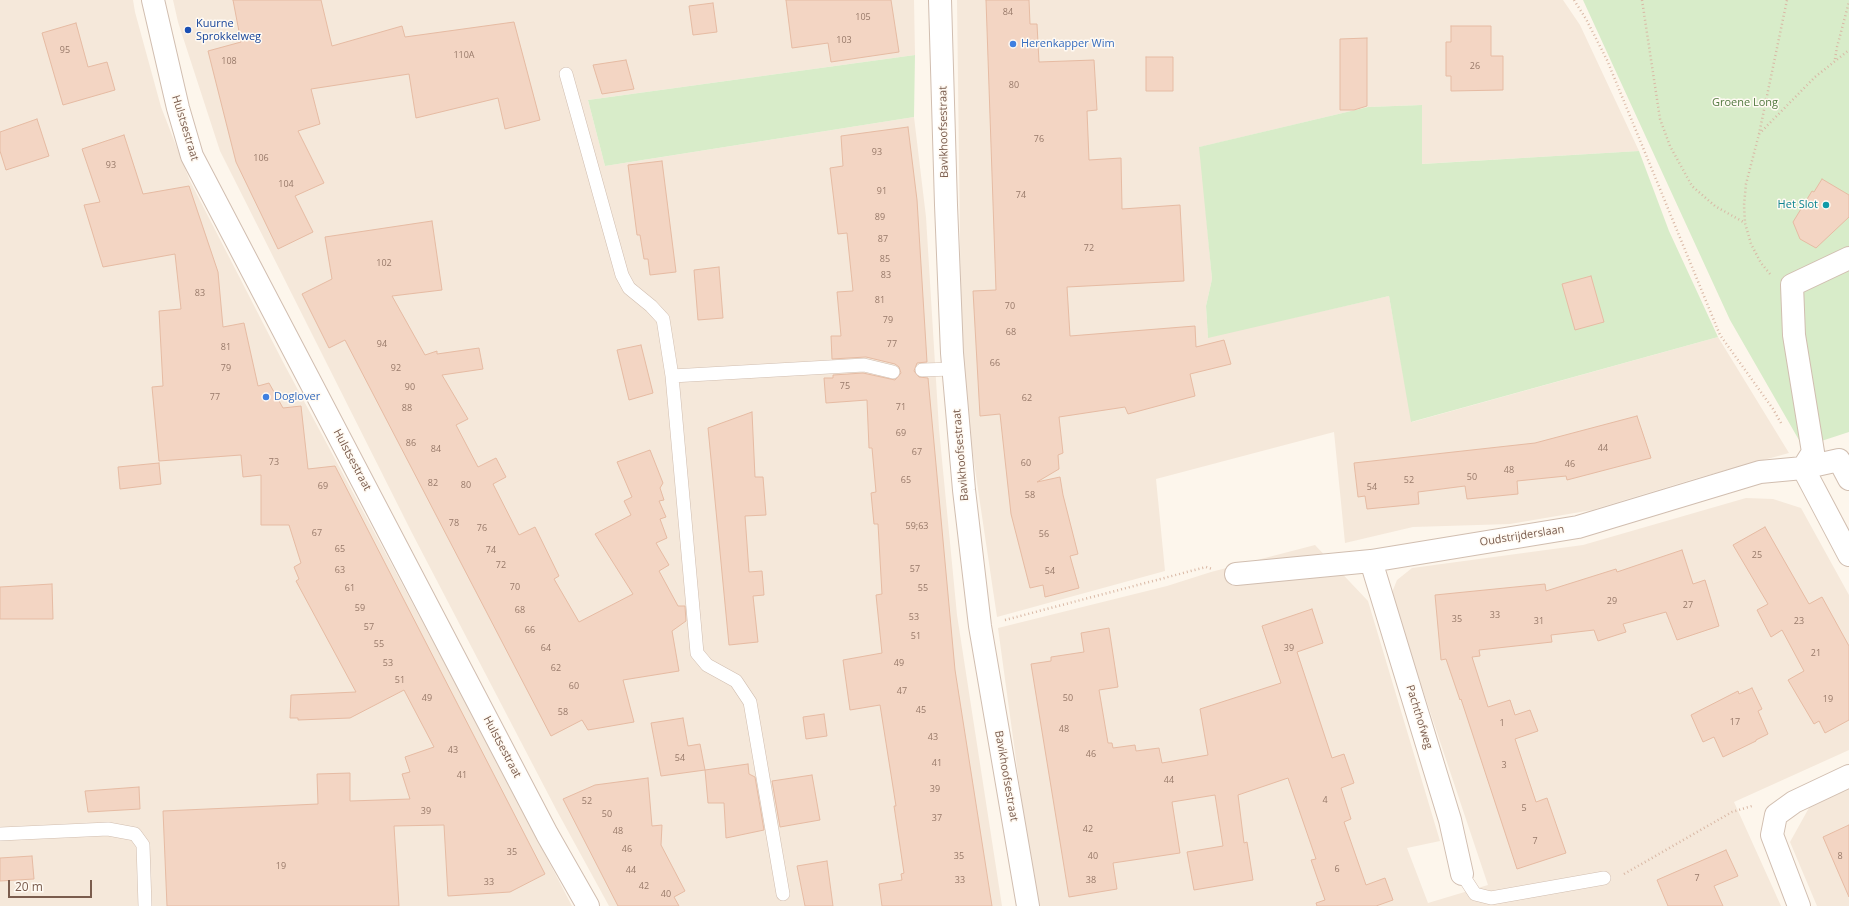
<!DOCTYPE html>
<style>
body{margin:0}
#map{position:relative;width:1849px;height:906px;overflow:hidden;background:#fdf6ec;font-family:"Open Sans",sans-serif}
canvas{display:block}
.scale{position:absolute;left:8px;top:880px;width:84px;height:18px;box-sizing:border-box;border:2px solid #7a5c4d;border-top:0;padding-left:5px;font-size:12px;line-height:14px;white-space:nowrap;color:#7a5c4d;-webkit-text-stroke:3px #fffaf3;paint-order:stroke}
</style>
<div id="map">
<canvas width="1849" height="906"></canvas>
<div class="scale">20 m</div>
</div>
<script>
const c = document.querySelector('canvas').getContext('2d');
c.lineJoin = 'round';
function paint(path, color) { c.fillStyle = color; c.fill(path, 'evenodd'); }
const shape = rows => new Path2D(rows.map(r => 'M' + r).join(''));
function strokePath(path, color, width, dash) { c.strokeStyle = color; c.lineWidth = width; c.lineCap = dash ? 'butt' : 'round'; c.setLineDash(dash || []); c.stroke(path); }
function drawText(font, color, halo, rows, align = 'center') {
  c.font = font + ' "Open Sans",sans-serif'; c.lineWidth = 3; c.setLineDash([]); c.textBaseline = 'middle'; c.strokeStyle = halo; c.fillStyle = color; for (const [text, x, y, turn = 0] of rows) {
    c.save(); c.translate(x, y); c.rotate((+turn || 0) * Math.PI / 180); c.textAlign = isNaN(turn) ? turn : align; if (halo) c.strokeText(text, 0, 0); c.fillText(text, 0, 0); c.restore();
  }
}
paint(shape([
 [0,0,133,0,135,12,161,107,190,181,283,362,475,720,572,906,0,906],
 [173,0,914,0,915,55,588,100,605,166,914,117,926,217,939,429,957,615,1002,906,609,906,557,811,412,533,220,151,178,22],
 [957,0,1563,0,1580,25,1639,151,1421,164,1422,105,1368,107,1200,147,1212,279,1206,306,1208,337,1389,296,1412,422,1718,337,1789,453,1694,479,1592,510,1510,524,1413,527,1345,543,1334,432,1156,479,1165,571,997,617,969,429,961,322],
 [1746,498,1773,499,1801,508,1849,595,1849,750,1734,802,1781,906,1036,906,998,628,1167,586,1211,572,1315,545,1368,601,1440,841,1407,848,1428,903,1488,885,1391,595,1397,580,1412,568,1583,545],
 [1849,789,1849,906,1817,906,1790,842,1810,806]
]), '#f5e8da');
paint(shape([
 [1583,0,1849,0,1849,432,1803,447,1730,320],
 [915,55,914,117,605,166,588,100],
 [1422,105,1422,164,1639,151,1669,231,1718,337,1411,422,1389,296,1208,338,1206,306,1212,279,1199,147,1368,107]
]), '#d8ecc9');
const building = shape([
 [233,0,321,0,332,46,402,26,405,37,514,22,540,120,505,129,498,98,416,118,409,74,311,89,320,124,298,131,324,183,295,196,313,232,278,249,236,162,208,51,241,42,233,0],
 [786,0,891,0,899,52,831,62,828,43,792,48,786,0],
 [986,0,1029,0,1030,24,1037,24,1039,62,1094,60,1097,110,1087,111,1089,160,1121,158,1122,209,1180,205,1184,281,1067,287,1070,336,1195,326,1196,347,1224,340,1231,364,1190,374,1195,396,1128,414,1125,407,1059,417,1063,453,1058,455,1059,469,1037,482,1060,477,1063,495,1078,554,1070,556,1079,588,1045,597,1043,585,1030,588,1011,514,1000,414,980,416,973,291,996,290,986,0],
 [713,3,717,32,693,35,689,6,713,3],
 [76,23,88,67,107,62,115,90,63,105,42,33,76,23],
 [1451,26,1491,26,1491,56,1503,56,1503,90,1451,91,1451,76,1446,76,1446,42,1451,42,1451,26],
 [1367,38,1367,106,1354,110,1340,110,1340,39,1367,38],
 [1146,57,1173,57,1173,91,1146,91,1146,57],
 [626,60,634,89,602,94,593,65,626,60],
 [37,119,49,156,6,170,0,151,0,132,37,119],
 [908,127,917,200,927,362,917,363,914,371,919,377,928,378,955,670,992,906,882,906,879,884,902,880,901,874,904,873,894,806,896,806,880,705,850,710,843,660,882,653,876,595,882,594,878,524,874,524,871,493,876,492,872,448,869,448,867,400,826,403,824,378,833,378,833,375,863,373,895,380,901,373,899,367,895,364,866,357,832,359,831,336,841,336,837,292,853,291,847,233,838,234,830,168,843,166,841,136,908,127],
 [124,135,143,194,189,186,218,272,223,327,244,323,258,386,269,383,283,408,301,406,308,469,335,466,545,874,510,892,448,896,444,825,394,826,399,906,167,906,163,811,318,804,317,774,350,773,350,801,410,799,402,774,410,772,405,757,434,747,404,690,350,718,298,720,298,718,290,718,291,695,356,692,296,581,299,579,294,567,301,563,289,525,261,525,261,475,243,477,241,455,159,461,152,387,163,386,159,311,181,309,175,254,103,267,84,205,100,202,82,149,124,135],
 [662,161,676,272,650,275,648,259,644,259,640,235,637,235,628,165,662,161],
 [1822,179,1849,195,1849,217,1816,248,1800,239,1793,222,1812,191,1814,192,1822,179],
 [432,221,442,290,392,296,425,355,437,351,437,354,479,348,483,369,442,375,468,419,456,425,478,467,496,458,506,477,493,484,519,535,535,527,559,576,554,579,579,622,633,594,595,534,631,515,624,501,632,497,617,462,650,450,663,483,660,488,664,500,659,501,666,517,660,519,667,538,656,543,669,565,659,571,678,606,685,606,686,621,672,631,679,671,623,680,634,722,588,730,582,720,551,736,345,340,329,348,302,294,332,279,325,237,432,221],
 [719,267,723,318,698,320,694,270,719,267],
 [1591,276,1604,322,1575,330,1562,284,1591,276],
 [641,345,653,393,629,400,617,350,641,345],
 [752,412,755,477,763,477,766,515,745,516,749,572,762,571,764,595,753,596,758,642,729,645,708,428,752,412],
 [1637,416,1651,458,1567,480,1566,476,1517,481,1518,494,1467,499,1465,486,1418,492,1419,504,1367,509,1365,496,1358,497,1354,463,1535,443,1637,416],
 [159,463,161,484,120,489,118,467,159,463],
 [1765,527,1809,604,1822,597,1849,646,1849,720,1825,733,1819,721,1814,724,1788,680,1804,671,1782,630,1771,637,1757,610,1768,604,1733,545,1765,527],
 [1682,550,1693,584,1705,580,1719,626,1677,640,1666,612,1623,624,1626,632,1598,641,1594,630,1551,635,1552,642,1479,650,1480,656,1472,657,1488,707,1510,700,1515,715,1530,710,1538,731,1515,739,1536,802,1547,798,1566,853,1517,869,1461,699,1460,700,1446,659,1441,660,1435,595,1545,584,1546,591,1616,569,1617,572,1682,550],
 [52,584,53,619,0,619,0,587,52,584],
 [1312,609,1323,643,1297,652,1332,758,1344,754,1354,783,1341,788,1351,819,1344,822,1366,885,1385,878,1393,900,1376,906,1317,906,1316,903,1325,900,1311,860,1316,859,1288,778,1238,795,1244,843,1247,842,1253,880,1194,890,1187,852,1223,846,1215,795,1172,802,1180,853,1113,863,1117,889,1069,897,1031,664,1051,661,1051,657,1084,652,1081,633,1109,628,1118,687,1099,690,1108,743,1112,743,1113,748,1135,745,1136,751,1159,748,1162,763,1208,755,1200,709,1281,683,1262,626,1312,609],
 [1752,688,1762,709,1758,711,1768,734,1756,740,1756,741,1723,757,1714,737,1703,742,1691,715,1738,691,1739,694,1752,688],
 [824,714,827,736,806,739,803,717,824,714],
 [683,718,688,746,700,744,705,770,661,776,651,723,683,718],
 [748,764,749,774,755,777,764,830,726,838,724,803,708,803,705,770,748,764],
 [812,775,820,820,780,827,772,781,812,775],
 [648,778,652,826,662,825,661,845,685,891,674,897,679,906,618,906,563,799,595,785,648,778],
 [139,787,140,809,88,812,85,791,139,787],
 [1849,825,1849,897,1823,837,1849,825],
 [1726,850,1738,876,1714,886,1723,906,1668,906,1657,880,1726,850],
 [32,856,34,879,0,881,0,858,32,856],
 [827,861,833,906,805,906,797,866,827,861]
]);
paint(building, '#f3d5c3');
strokePath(building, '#e6bba3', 1);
const service = shape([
 [566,74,622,275,629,288,651,306,663,319,672,376],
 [922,370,953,369],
 [0,834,108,829,135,834,143,845,145,906],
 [1462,874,1475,894,1491,898,1604,878],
 [783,894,750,702,736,681,707,665,697,653,672,376,864,365,893,372]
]);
const minor = shape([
 [153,0,178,108,192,156,547,834,588,906],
 [1803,468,1813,452,1794,335,1792,285,1849,258],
 [1803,468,1849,555],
 [1371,561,1450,820,1462,874],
 [1236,574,1371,561,1578,527,1760,472,1803,468,1839,460,1849,479],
 [1799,906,1772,835,1776,815,1794,802,1849,776]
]);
const tertiary = shape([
 [940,0,946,205,952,353,964,490,980,626,1028,906]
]);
strokePath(service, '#d1beb0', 14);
strokePath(minor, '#d1beb0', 24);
strokePath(tertiary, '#d1beb0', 24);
strokePath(shape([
 [1574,0,1586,19,1607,60,1720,335,1773,409,1781,423],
 [1642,0,1660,119,1670,146,1692,186,1715,206,1745,223],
 [1835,59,1837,47,1849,2],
 [1759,134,1815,77,1849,50],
 [1770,274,1761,263,1751,244,1745,223,1744,205,1746,184,1759,134,1787,0],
 [1005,620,1206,567,1212,569],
 [1624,874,1732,812,1752,806]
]), '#d9b8a5', 2.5, [1, 3]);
strokePath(service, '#fff', 13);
strokePath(minor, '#fff', 22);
strokePath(tertiary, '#fff', 22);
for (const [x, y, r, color] of [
 [188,30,4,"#1a4fb4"],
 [1013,44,4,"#3f7fe0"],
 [1826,205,4,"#0f9aa8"],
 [266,397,4,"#3f7fe0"]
]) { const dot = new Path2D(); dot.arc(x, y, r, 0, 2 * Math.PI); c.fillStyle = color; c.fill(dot); strokePath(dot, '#fffaf3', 1.5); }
drawText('9px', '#987a6a', null, [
 ["84",1008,12],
 ["105",863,17],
 ["103",844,40],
 ["95",65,50],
 ["110A",464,55],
 ["108",229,61],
 ["26",1475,66],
 ["80",1014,85],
 ["76",1039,139],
 ["93",877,152],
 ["106",261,158],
 ["93",111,165],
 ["104",286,184],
 ["91",882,191],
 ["74",1021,195],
 ["89",880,217],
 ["87",883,239],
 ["72",1089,248],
 ["85",885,259],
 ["102",384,263],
 ["83",886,275],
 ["83",200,293],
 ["81",880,300],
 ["70",1010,306],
 ["79",888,320],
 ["68",1011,332],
 ["94",382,344],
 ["77",892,344],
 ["81",226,347],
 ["66",995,363],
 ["79",226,368],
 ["92",396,368],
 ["75",845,386],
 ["90",410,387],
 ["77",215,397],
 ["62",1027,398],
 ["71",901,407],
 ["88",407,408],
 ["69",901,433],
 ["86",411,443],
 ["44",1603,448],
 ["84",436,449],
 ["67",917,452],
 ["73",274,462],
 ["60",1026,463],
 ["46",1570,464],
 ["48",1509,470],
 ["50",1472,477],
 ["65",906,480],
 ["52",1409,480],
 ["82",433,483],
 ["80",466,485],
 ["69",323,486],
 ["54",1372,487],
 ["58",1030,495],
 ["78",454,523],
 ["59;63",917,526],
 ["76",482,528],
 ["67",317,533],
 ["56",1044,534],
 ["65",340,549],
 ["74",491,550],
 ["25",1757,555],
 ["72",501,565],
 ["57",915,569],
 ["63",340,570],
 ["54",1050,571],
 ["70",515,587],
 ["61",350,588],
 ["55",923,588],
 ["29",1612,601],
 ["27",1688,605],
 ["59",360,608],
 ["68",520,610],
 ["33",1495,615],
 ["53",914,617],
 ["35",1457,619],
 ["31",1539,621],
 ["23",1799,621],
 ["57",369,627],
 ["66",530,630],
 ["51",916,636],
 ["55",379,644],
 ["64",546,648],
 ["39",1289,648],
 ["21",1816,653],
 ["53",388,663],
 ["49",899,663],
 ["62",556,668],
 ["51",400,680],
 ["60",574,686],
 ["47",902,691],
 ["49",427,698],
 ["50",1068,698],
 ["19",1828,699],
 ["45",921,710],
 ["58",563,712],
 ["17",1735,722],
 ["1",1502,723],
 ["48",1064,729],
 ["43",933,737],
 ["43",453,750],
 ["46",1091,754],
 ["54",680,758],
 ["41",937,763],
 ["3",1504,765],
 ["41",462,775],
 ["44",1169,780],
 ["39",935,789],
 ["4",1325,800],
 ["52",587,801],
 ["5",1524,808],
 ["39",426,811],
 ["50",607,814],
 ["37",937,818],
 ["42",1088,829],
 ["48",618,831],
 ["7",1535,841],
 ["46",627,849],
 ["35",512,852],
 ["35",959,856],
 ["40",1093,856],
 ["8",1840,856],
 ["19",281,866],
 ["6",1337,869],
 ["44",631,870],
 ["7",1697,878],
 ["33",960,880],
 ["38",1091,880],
 ["33",489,882],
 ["42",644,886],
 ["40",666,894]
]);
drawText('11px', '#164399', '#fffaf3', [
 ["Kuurne",196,24],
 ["Sprokkelweg",196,37]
], 'left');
drawText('11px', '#366cbe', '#fffaf3', [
 ["Herenkapper Wim",1021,44],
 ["Doglover",274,397]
], 'left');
drawText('11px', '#537a41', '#fffaf3', [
 ["Groene Long",1745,103]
]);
drawText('11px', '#7a5c4d', '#fffaf3', [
 ["Hulstsestraat",185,128,73],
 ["Bavikhoofsestraat",944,132,-91],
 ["Bavikhoofsestraat",961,455,-95],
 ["Hulstsestraat",352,460,62],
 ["Oudstrijderslaan",1522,536,-9],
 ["Pachthofweg",1419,717,73],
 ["Hulstsestraat",502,747,62],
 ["Bavikhoofsestraat",1006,776,80]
]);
drawText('11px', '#0d838f', '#fffaf3', [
 ["Het Slot",1818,205]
], 'right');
</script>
